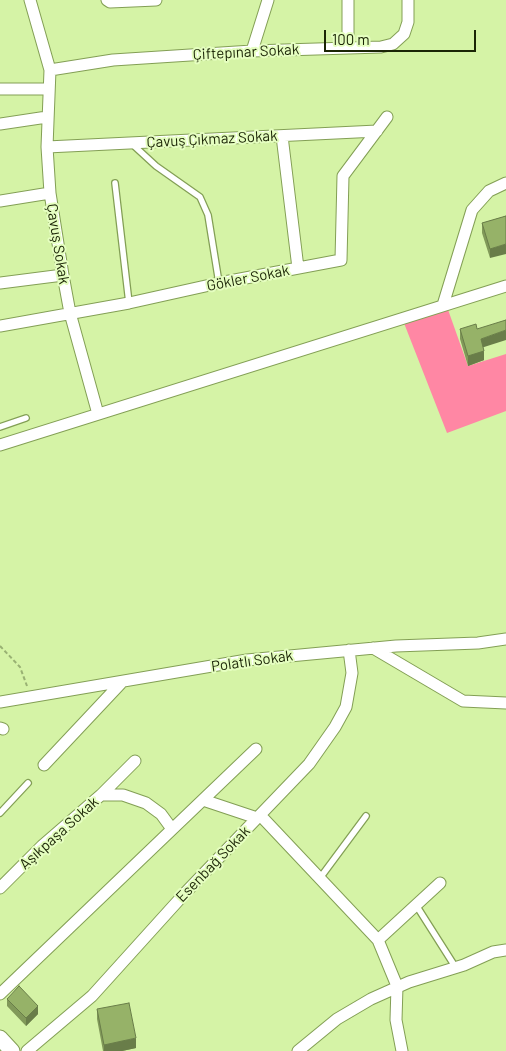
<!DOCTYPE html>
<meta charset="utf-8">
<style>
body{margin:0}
#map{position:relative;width:506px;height:1051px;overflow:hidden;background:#d5f3a6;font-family:Barlow,sans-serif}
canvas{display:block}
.scale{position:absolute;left:324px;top:30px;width:152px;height:22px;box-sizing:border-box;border:2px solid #1b2506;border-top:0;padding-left:6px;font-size:15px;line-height:18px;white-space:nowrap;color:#1b2506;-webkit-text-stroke:4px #e5fec0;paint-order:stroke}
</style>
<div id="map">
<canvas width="506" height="1051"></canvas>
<div class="scale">100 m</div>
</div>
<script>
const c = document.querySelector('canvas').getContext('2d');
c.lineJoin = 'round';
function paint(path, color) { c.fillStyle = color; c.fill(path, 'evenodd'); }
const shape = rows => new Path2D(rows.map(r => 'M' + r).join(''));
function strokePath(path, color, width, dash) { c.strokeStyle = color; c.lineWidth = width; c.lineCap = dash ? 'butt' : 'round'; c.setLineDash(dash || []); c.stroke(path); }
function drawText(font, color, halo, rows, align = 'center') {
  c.font = font + ' Barlow,sans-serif'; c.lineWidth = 4; c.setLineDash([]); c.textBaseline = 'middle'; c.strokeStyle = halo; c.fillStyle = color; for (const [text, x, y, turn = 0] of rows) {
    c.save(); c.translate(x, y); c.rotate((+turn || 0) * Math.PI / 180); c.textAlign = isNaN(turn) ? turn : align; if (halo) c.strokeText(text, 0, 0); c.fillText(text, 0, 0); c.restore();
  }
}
paint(shape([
 [446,304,468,366,506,354,506,411,447,433,402,318]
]), '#ff87a4');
const lane = shape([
 [131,143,156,166,200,197,208,215,219,283],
 [115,183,129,303],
 [0,427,26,418],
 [0,813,28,783],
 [320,878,366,816],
 [416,905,456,968]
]);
const street = shape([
 [30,0,50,70,47,147,50,193,63,275,70,313,98,414],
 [107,0,110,2,156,0],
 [348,48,348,0],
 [252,51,268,0],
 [50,70,113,60,252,51,381,47,393,44,404,34,408,22,408,0],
 [0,89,48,89],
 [0,124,47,117],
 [282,136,298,268],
 [47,147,377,131],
 [0,201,50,193],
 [0,283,63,275],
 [443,305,472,210,489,191,506,183],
 [0,326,129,303,219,283,341,260,343,176,387,117],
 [0,445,506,286],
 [373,648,463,701,506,703],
 [0,702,247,660,396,646,478,643,506,639],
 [0,728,3,729],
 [44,765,122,682],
 [101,795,135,761],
 [203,800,257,818],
 [260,815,378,940,397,986,396,1020,402,1051],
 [0,888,42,846,101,795,123,795,146,803,161,814,172,829],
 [378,940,440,883],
 [0,994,256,749],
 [27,1051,92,996,186,892,309,764,335,727,346,707,352,673,349,650],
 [298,1051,337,1019,371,999,409,982,464,965,493,952,506,950]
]);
const secondary = shape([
 [0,1038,12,1051]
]);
strokePath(lane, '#839f55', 8);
strokePath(street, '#839f55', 13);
strokePath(secondary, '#839f55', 17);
strokePath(shape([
 [0,646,20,667,27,686]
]), '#99b173', 2, [4, 2.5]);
strokePath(lane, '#fff', 5.5);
strokePath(street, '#fff', 11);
strokePath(secondary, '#fff', 15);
paint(shape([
 [506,216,490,258,482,233,482,223],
 [460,329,477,329,483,347,484,360,468,366,460,339],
 [7,999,38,1014,26,1026,7,1006],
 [97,1009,136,1048,122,1051,103,1051,97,1019]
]), '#819959');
paint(shape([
 [506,244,506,254,490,258,490,249],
 [506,330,506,340,481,348,481,339],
 [484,351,484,360,468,366,468,356],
 [38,1006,38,1014,26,1026,26,1018],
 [136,1038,136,1048,122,1051,104,1051,104,1045]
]), '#697d49');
const building = shape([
 [506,216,506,244,490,249,482,223,506,216],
 [506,320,506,330,481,339,484,351,468,356,460,329,476,324,477,329,506,320],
 [19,986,38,1006,26,1018,7,999,19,986],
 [129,1003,136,1038,104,1045,97,1009,129,1003]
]);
paint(building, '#96b268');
strokePath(building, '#697d49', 1);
drawText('15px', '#1b2506', '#e5fec0', [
 ["Çiftepınar Sokak",246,52,-3],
 ["Çavuş Çıkmaz Sokak",212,139,-3],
 ["Çavuş Sokak",58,244,81],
 ["Gökler Sokak",248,278,-11],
 ["Polatlı Sokak",252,661,-8],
 ["Aşıkpaşa Sokak",59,833,-42],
 ["Esenbağ Sokak",213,864,-46]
]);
</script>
